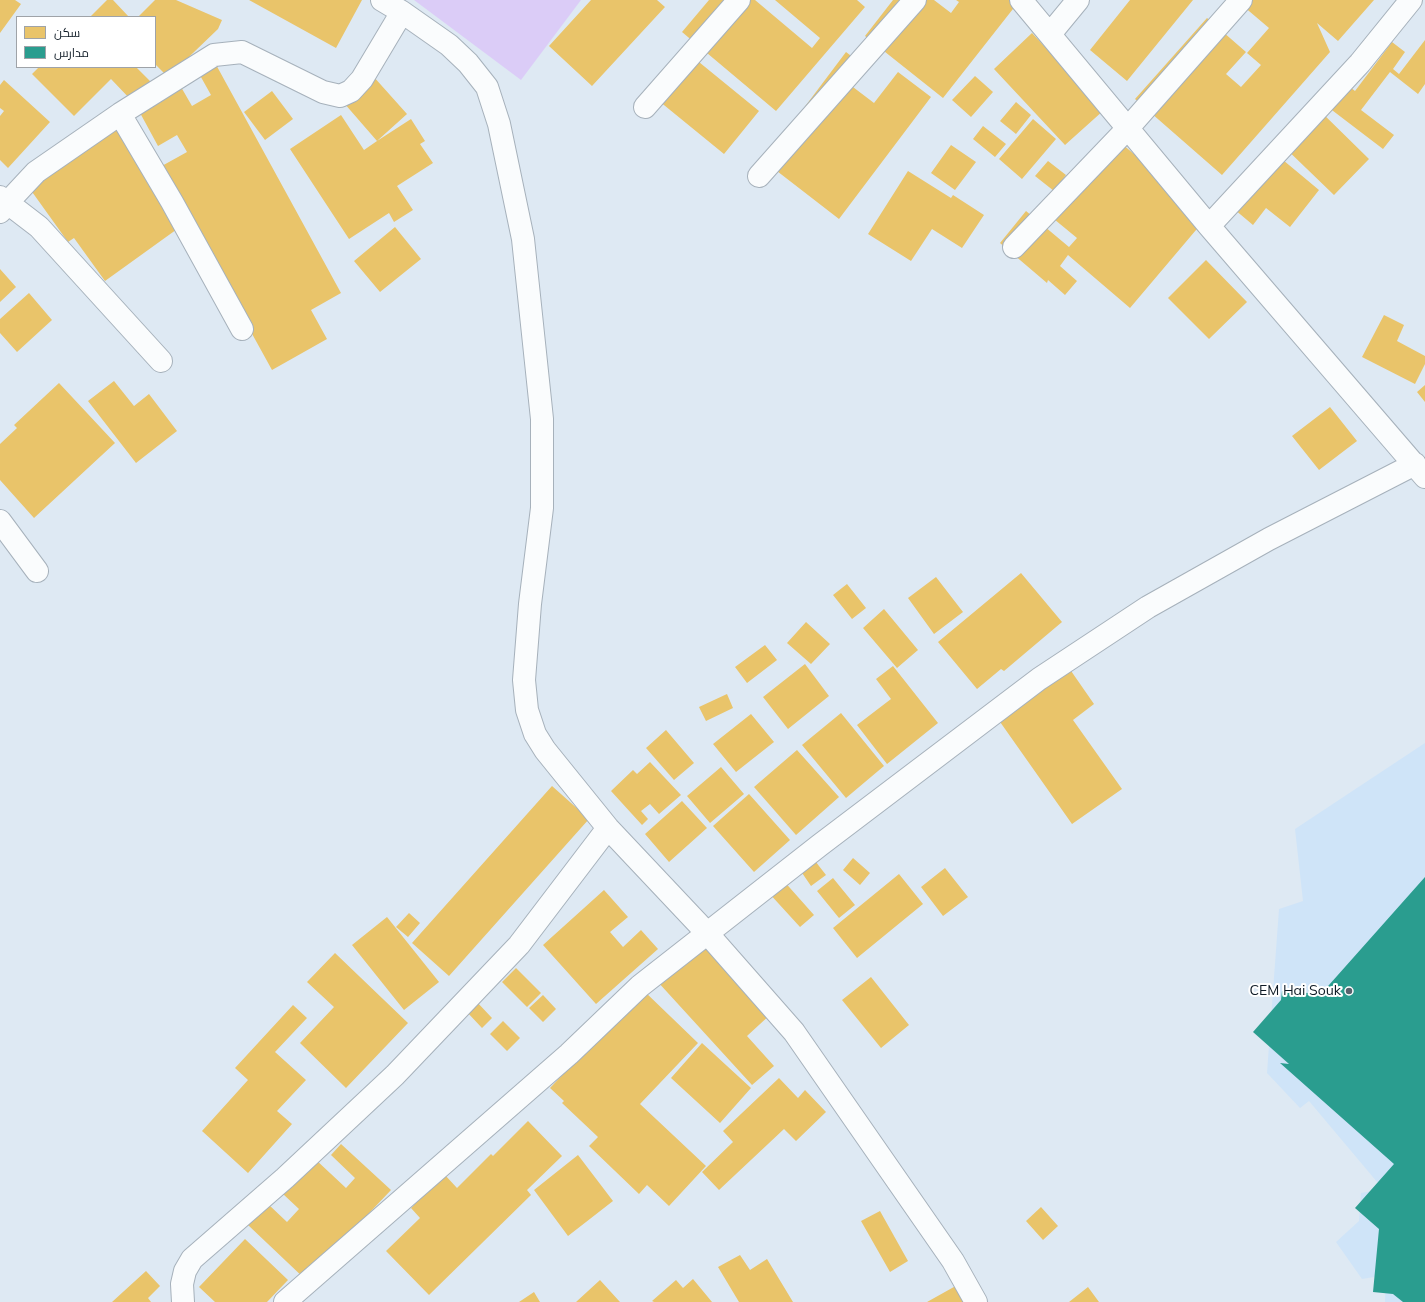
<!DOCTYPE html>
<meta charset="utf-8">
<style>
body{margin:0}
#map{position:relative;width:1425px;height:1302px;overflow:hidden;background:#dee9f3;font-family:Mulish,Cairo,sans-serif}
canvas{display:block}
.legend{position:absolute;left:16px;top:16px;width:140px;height:52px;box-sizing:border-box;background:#fff;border:1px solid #9fa3a8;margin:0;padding:5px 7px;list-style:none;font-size:12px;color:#0e1a25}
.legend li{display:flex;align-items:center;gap:8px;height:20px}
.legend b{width:20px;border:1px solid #9fa3a8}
</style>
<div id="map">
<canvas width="1425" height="1302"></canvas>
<ul class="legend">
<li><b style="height:11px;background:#e9c46a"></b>سكن</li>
<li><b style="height:11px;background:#2a9d8f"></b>مدارس</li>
</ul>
</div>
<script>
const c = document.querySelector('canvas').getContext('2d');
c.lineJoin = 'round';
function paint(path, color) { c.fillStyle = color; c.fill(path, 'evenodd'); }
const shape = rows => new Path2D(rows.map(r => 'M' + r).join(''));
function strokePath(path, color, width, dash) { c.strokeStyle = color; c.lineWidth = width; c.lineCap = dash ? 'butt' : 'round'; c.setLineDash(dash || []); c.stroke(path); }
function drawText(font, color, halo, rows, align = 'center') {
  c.font = font + ' Mulish,sans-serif'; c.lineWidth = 4; c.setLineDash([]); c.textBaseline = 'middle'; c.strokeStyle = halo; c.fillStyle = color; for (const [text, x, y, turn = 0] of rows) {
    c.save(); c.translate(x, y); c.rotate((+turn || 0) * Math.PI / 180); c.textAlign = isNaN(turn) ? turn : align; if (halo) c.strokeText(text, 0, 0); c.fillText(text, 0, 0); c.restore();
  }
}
paint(shape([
 [1425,743,1425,1302,1385,1302,1386,1275,1362,1279,1336,1242,1359,1221,1361,1193,1383,1189,1309,1101,1300,1108,1267,1073,1279,909,1303,901,1295,829]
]), '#cfe4f8');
paint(shape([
 [414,0,581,0,521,80]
]), '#dbccf7');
paint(shape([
 [0,0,15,0,21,4,0,33],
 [107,0,113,0,129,17,90,17],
 [155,0,176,0,222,20,218,29,168,77,155,64,155,17,138,17],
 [249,0,362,0,336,48],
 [591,0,657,0,665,7,592,86,549,46],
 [709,0,755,0,812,48,820,38,775,0,857,0,865,7,776,111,682,32],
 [893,0,934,0,951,13,959,2,956,0,1020,0,943,98,865,36],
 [1130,0,1193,0,1127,81,1090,50],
 [1236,0,1374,0,1338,41,1317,23,1330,52,1222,175,1135,99,1207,18,1246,52,1226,74,1241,87,1261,65,1247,53,1269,28],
 [1032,33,1104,110,1065,145,994,69],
 [1425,40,1425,84,1418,94,1390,72,1361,110,1394,135,1383,149,1324,104,1342,81,1355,91,1392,42,1405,52,1393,69,1399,74],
 [683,49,759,111,724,154,648,92],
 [846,52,863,65,849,84,874,103,898,72,931,97,839,219,764,161],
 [214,61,341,293,311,310,327,339,272,370,160,167,187,152,177,135,158,146,139,111,181,87,192,106,211,95,197,70],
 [39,67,136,67,151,82,132,101,111,79,74,116,32,74],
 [373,76,407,114,377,141,411,119,425,141,420,144,433,163,397,186,413,210,394,222,389,213,349,239,290,149,341,115,364,150,377,141,344,103],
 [975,76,993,92,971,117,952,100],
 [4,80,50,122,8,168,0,160,0,116,4,111,0,108,0,85],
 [272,91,293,119,265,140,244,112],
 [1016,102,1031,115,1016,134,1000,121],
 [1315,106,1369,159,1334,195,1278,141],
 [1033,119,1056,139,1022,179,999,159],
 [119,125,180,227,105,281,74,238,68,242,30,189],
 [983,126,1006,144,995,157,973,139],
 [1121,143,1207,217,1130,308,1068,255,1060,266,1077,281,1065,295,1048,280,1047,283,1000,243,1026,211,1069,247,1077,238,1043,210],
 [951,145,976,162,955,190,931,173],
 [1271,150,1319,190,1290,227,1266,208,1253,225,1228,204],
 [1048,161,1066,175,1054,191,1035,176],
 [908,171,951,198,953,195,984,215,962,248,932,229,911,261,868,234],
 [395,227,421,259,380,292,354,261],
 [1206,260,1247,302,1209,339,1168,298],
 [0,269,16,287,0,302],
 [29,293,52,320,17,352,0,333,0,319],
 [1384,315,1404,325,1397,341,1425,356,1425,364,1415,384,1362,357],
 [114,381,134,406,149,394,177,431,136,463,88,401],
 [59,383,115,443,34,518,0,480,0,444,17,428,14,425],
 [1425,385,1425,402,1417,392],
 [1330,407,1357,441,1319,470,1292,436],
 [1021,573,1062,622,1004,671,1001,669,977,689,938,642],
 [936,577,963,612,934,634,908,598],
 [847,584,866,608,852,619,833,595],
 [884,609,918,650,897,668,863,628],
 [806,622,830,644,811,664,787,643],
 [765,645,777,660,747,683,735,667],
 [805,664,829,696,788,729,763,697],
 [893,666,938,723,887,764,857,725,891,699,876,679],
 [1069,668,1094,704,1073,720,1122,789,1072,824,998,719],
 [727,694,733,708,706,721,699,707],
 [841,713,884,766,846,798,802,745],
 [751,714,774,742,736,772,713,744],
 [666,730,694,763,674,780,646,748],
 [797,750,839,797,796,835,754,787],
 [650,762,681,795,659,814,650,804,641,811,648,819,642,825,611,791,633,770,637,774],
 [721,767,744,794,710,823,687,796],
 [552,786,589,819,449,976,412,943],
 [749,794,790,840,754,872,713,826],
 [682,801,707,828,669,862,645,834],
 [812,857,826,875,811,886,798,867],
 [853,858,870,873,860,885,843,870],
 [945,868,968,897,943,916,921,887],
 [899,874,923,904,857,958,833,928],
 [833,878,855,905,839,918,817,891],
 [782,879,814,915,800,927,768,892],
 [604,890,628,917,610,932,623,947,641,930,658,949,596,1004,543,945],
 [409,913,420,923,408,937,396,927],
 [387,917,439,982,404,1010,352,945],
 [704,938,772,1013,747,1036,774,1066,752,1085,657,981],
 [335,953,408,1023,346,1088,300,1043,334,1007,307,982],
 [516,968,541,993,527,1007,502,982],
 [871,977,909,1025,881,1048,842,1000],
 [643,990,698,1043,640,1104,706,1166,669,1206,647,1185,639,1194,589,1146,598,1137,562,1103,564,1101,550,1088],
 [543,995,556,1009,543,1022,529,1008],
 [476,1001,492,1018,482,1028,466,1011],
 [293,1005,307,1018,275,1052,306,1080,277,1111,292,1124,248,1173,202,1131,248,1080,235,1068],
 [503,1021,520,1038,507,1051,490,1034],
 [702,1043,751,1088,720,1123,671,1078],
 [779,1078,798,1098,805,1090,826,1112,796,1141,784,1129,719,1190,702,1172,733,1142,723,1131],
 [528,1121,562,1156,527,1190,531,1195,429,1295,386,1251,420,1218,411,1208,445,1175,457,1188,491,1154,493,1156],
 [341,1144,391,1190,306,1280,248,1225,268,1204,287,1222,299,1209,283,1194,315,1159,346,1188,355,1178,331,1155],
 [578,1155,613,1201,568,1236,534,1190],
 [1041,1207,1058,1226,1043,1240,1026,1221],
 [880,1211,908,1261,890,1272,861,1221],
 [245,1239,288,1280,267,1302,215,1302,199,1287],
 [740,1255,750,1270,767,1259,793,1302,739,1302,718,1267],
 [146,1271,160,1286,148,1298,151,1302,112,1302],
 [693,1279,712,1302,654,1302,652,1301,676,1280,683,1288],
 [600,1280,620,1302,576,1302],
 [961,1283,972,1302,927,1302],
 [1088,1287,1099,1302,1069,1302],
 [534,1292,540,1302,519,1302]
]), '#e9c46a');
paint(shape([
 [1425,877,1425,1302,1403,1302,1393,1294,1373,1292,1379,1229,1355,1208,1394,1164,1280,1063,1289,1064,1253,1032,1281,1000,1282,991,1321,994]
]), '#2a9d8f');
const minor = shape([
 [382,0,402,12,449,45,468,63,487,87,499,124,523,239,542,419,542,508,530,604,524,680,527,710,535,734,545,750,608,828,707,933,794,1032,953,1261,976,1302],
 [1021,0,1209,226,1425,477],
 [1050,34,1078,0],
 [645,107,739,0],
 [120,114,172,202,242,329],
 [759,176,915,0],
 [0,197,39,227,161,361],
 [0,212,7,203,36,172,120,114,214,55,242,52,323,92,340,96,351,91,362,79,402,12],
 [1209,226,1360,63,1411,0],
 [1014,247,1128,128,1241,0],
 [0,521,37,571],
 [183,1302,182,1284,185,1271,192,1259,285,1178,395,1075,519,945,608,828],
 [285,1302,569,1054,640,986,820,845,1039,679,1148,607,1269,539,1415,464]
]);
strokePath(minor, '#a6b1bb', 24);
strokePath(minor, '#fafcfd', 22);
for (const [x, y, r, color] of [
 [1349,991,4,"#57626d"]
]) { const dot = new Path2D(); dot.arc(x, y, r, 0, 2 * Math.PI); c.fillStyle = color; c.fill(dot); strokePath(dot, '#fff', 1.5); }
drawText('14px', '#0e1a25', '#fff', [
 ["CEM Hai Souk",1341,991]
], 'right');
</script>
